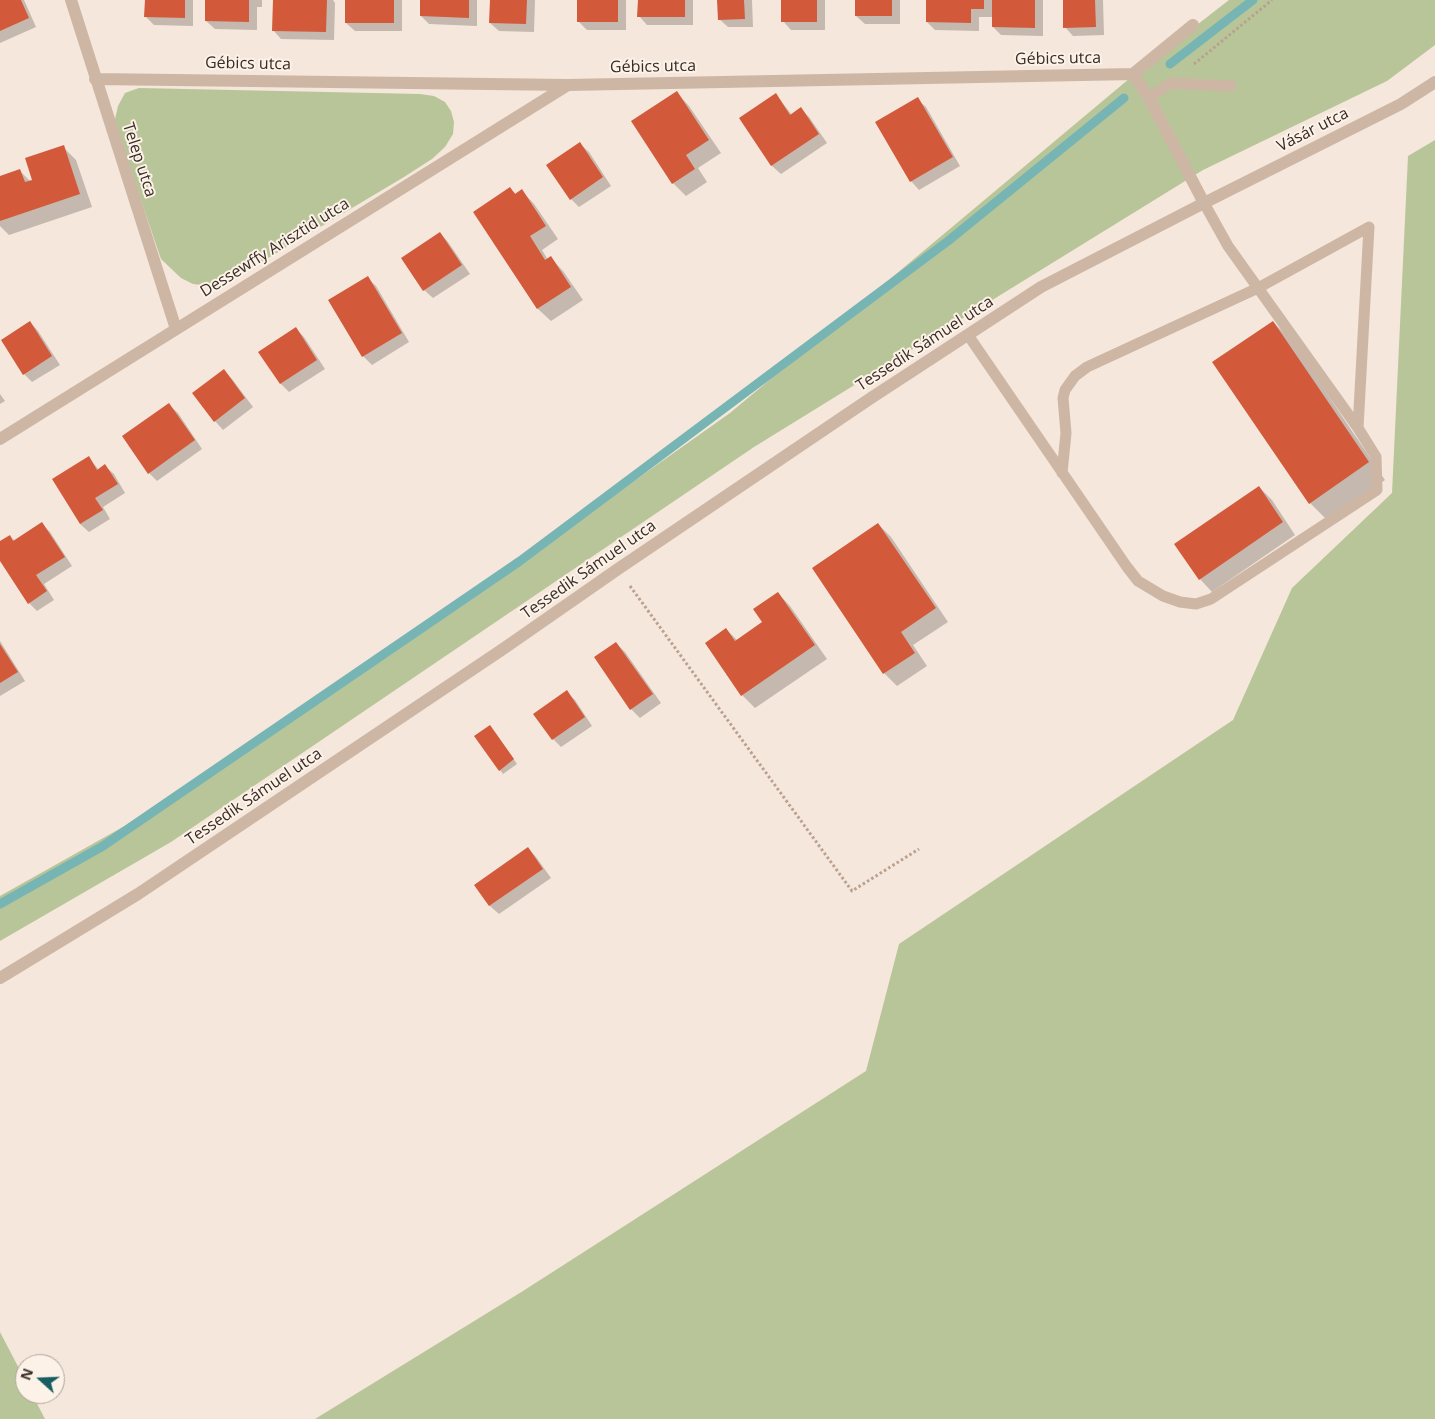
<!DOCTYPE html>
<meta charset="utf-8">
<style>
body{margin:0}
#map{position:relative;width:1435px;height:1419px;overflow:hidden;background:#f5e7db;font-family:"Open Sans",sans-serif}
canvas{display:block}
.north{position:absolute;left:15px;top:1354px;width:50px;height:50px;box-sizing:border-box;background:#fcf2e8;border:1px solid #aea39b;border-radius:50%;rotate:290deg;font-size:14px;font-weight:700;line-height:20px;text-align:center;color:#392c27}
.north::after{content:'';display:block;margin:auto;width:18px;height:22px;background:#185e60;clip-path:polygon(50% 0,100% 100%,50% 72%,0 100%)}
</style>
<div id="map">
<canvas width="1435" height="1419"></canvas>
<div class="north">N</div>
</div>
<script>
const c = document.querySelector('canvas').getContext('2d');
c.lineJoin = 'round';
function paint(path, color) { c.fillStyle = color; c.fill(path, 'evenodd'); }
const shape = rows => new Path2D(rows.map(r => 'M' + r).join(''));
function strokePath(path, color, width, dash) { c.strokeStyle = color; c.lineWidth = width; c.lineCap = dash ? 'butt' : 'round'; c.setLineDash(dash || []); c.stroke(path); }
function drawText(font, color, halo, rows, align = 'center') {
  c.font = font + ' "Open Sans",sans-serif'; c.lineWidth = 4; c.setLineDash([]); c.textBaseline = 'middle'; c.strokeStyle = halo; c.fillStyle = color; for (const [text, x, y, turn = 0] of rows) {
    c.save(); c.translate(x, y); c.rotate((+turn || 0) * Math.PI / 180); c.textAlign = isNaN(turn) ? turn : align; if (halo) c.strokeText(text, 0, 0); c.fillText(text, 0, 0); c.restore();
  }
}
paint(shape([
 [1229,0,1435,0,1435,45,1387,81,1203,170,754,447,171,842,0,941,0,896,153,810,507,571,730,413,1148,63],
 [139,88,420,94,434,96,445,102,451,111,454,122,453,134,445,147,432,159,404,177,228,282,218,286,209,286,193,284,181,278,161,259,123,148,115,119,118,106,125,93],
 [1435,140,1435,1419,315,1419,523,1291,866,1071,899,944,1233,720,1292,588,1392,493,1408,156],
 [0,1332,25,1380,25,1394,32,1394,45,1419,0,1419]
]), '#b8c599');
paint(shape([
 [0,0,24,0,36,27,0,43],
 [146,0,193,0,193,26,154,25,145,16],
 [207,0,262,0,262,7,257,7,257,30,215,29,206,21],
 [274,0,333,0,335,3,334,40,281,39,273,30],
 [346,0,402,0,402,31,355,31,346,23],
 [421,0,477,0,477,26,429,24,421,16],
 [491,0,535,0,534,32,499,31,490,23],
 [578,0,626,0,626,30,587,30,578,21],
 [639,0,693,0,693,25,647,25,639,16],
 [719,0,752,0,753,27,728,27,719,19],
 [783,0,825,0,825,30,791,30,783,21],
 [856,0,900,0,900,24,865,24,856,16],
 [927,0,1043,0,1043,36,1001,35,993,27,993,17,979,17,979,31,935,30,927,22],
 [1064,0,1103,0,1104,35,1073,36,1065,27],
 [677,93,689,106,721,153,698,168,707,182,686,196,673,183],
 [776,95,792,115,801,109,809,117,827,143,781,174,772,166,741,118],
 [917,99,926,107,960,166,919,190,911,181],
 [580,144,589,152,611,186,579,207,571,199],
 [63,147,76,160,92,207,9,235,0,226,0,178,20,171,31,182],
 [510,189,516,194,522,191,534,204,558,239,542,250,548,260,551,258,563,271,583,300,551,321,538,309,475,212],
 [440,233,448,242,470,274,433,298,424,290],
 [367,278,376,286,409,342,372,365,363,356,330,301],
 [30,322,38,331,60,365,32,382,24,374],
 [1273,322,1290,339,1385,480,1327,520,1310,503],
 [296,329,304,337,325,369,289,392,281,384,260,352],
 [224,371,232,379,253,407,223,430,215,421],
 [0,394,5,401,0,404],
 [169,405,178,413,202,449,157,481,149,473],
 [89,458,99,470,105,466,114,474,125,493,103,507,110,519,89,532,80,524],
 [1259,487,1272,500,1295,535,1212,592,1200,579],
 [42,524,50,532,72,566,44,584,54,600,37,611,29,603,0,559,0,543,10,536,15,541],
 [878,524,891,537,948,622,913,645,927,666,897,686,884,673,814,568],
 [778,593,790,606,827,659,755,708,742,695,706,643,726,629,738,641,764,623],
 [0,641,25,681,0,696],
 [616,643,625,652,661,703,640,718,631,709,595,658],
 [566,692,575,700,592,726,561,747,553,739],
 [494,731,517,764,503,774,500,770],
 [528,848,536,857,551,878,499,914,490,906,476,885]
]), '#0003');
strokePath(shape([
 [1170,64,1253,0],
 [0,904,103,846,520,561,948,241,1124,98]
]), '#77b5b5', 9);
paint(shape([
 [0,0,21,0,29,18,0,31],
 [145,0,185,0,185,18,144,17],
 [205,0,249,0,249,22,205,21],
 [273,0,327,0,326,32,272,31],
 [345,0,394,0,394,23,345,23],
 [420,0,469,0,469,18,420,16],
 [490,0,527,0,526,24,489,23],
 [577,0,618,0,618,22,577,22],
 [638,0,685,0,685,17,637,17],
 [717,0,744,0,745,19,718,20],
 [781,0,817,0,817,22,781,22],
 [855,0,892,0,892,16,855,16],
 [926,0,984,0,984,9,971,9,971,23,926,22],
 [992,0,1035,0,1035,28,992,27],
 [1063,0,1095,0,1096,27,1063,28],
 [677,91,709,140,686,155,695,169,672,184,631,121],
 [776,93,790,115,801,107,819,134,771,166,739,118],
 [918,97,953,157,910,182,875,122],
 [580,142,603,177,570,200,546,165],
 [64,145,80,194,0,221,0,176,20,169,25,182,32,180,25,158],
 [510,187,515,194,522,189,546,226,530,236,545,260,551,256,571,287,537,309,473,212],
 [440,232,462,265,423,291,401,258],
 [368,276,402,333,362,357,328,300],
 [30,321,52,356,23,375,1,340],
 [1273,321,1369,462,1309,504,1212,362],
 [296,327,317,360,280,384,258,352],
 [224,369,245,398,214,422,192,393],
 [169,403,195,440,148,474,122,436],
 [89,456,97,470,105,464,118,484,95,498,103,510,80,524,52,479],
 [1259,486,1283,522,1199,580,1174,544],
 [42,522,65,557,36,575,47,591,28,604,0,561,0,541,10,535,13,541],
 [878,523,936,608,901,632,915,653,883,674,812,568],
 [778,592,815,645,741,696,705,643,726,628,735,641,762,622,753,609],
 [616,642,653,694,630,710,594,657],
 [0,644,18,672,0,683],
 [567,690,585,717,552,740,533,714],
 [490,725,514,759,499,771,474,736],
 [528,847,543,869,489,906,474,885]
]), '#d3593b');
strokePath(shape([
 [1194,64,1272,0],
 [630,586,852,891,919,849]
]), '#baa08f', 3, [2.5, 2.5]);
strokePath(shape([
 [1149,98,1171,83,1231,86],
 [968,335,1127,567,1138,581,1163,596,1180,602,1196,604,1211,599,1377,490,1376,457,1358,428,1228,246,1204,203],
 [1062,473,1066,433,1063,398,1065,390,1075,376,1087,367,1258,288,1369,227,1358,428]
]), '#ceb6a5', 11);
strokePath(shape([
 [71,0,176,329],
 [1133,74,1149,98,1204,203],
 [95,79,568,85,1133,74,1193,25],
 [0,439,568,85],
 [0,978,138,894,503,649,618,569,871,398,1041,287,1204,203,1401,104,1435,82]
]), '#ceb6a5', 12);
drawText('16px', '#392c27', '#fcf2e8', [
 ["Gébics utca",1058,59,-1],
 ["Gébics utca",248,64,1],
 ["Gébics utca",653,67,-1],
 ["Vásár utca",1313,130,-27],
 ["Telep utca",139,160,72],
 ["Dessewffy Arisztid utca",275,248,-32],
 ["Tessedik Sámuel utca",925,344,-33],
 ["Tessedik Sámuel utca",589,570,-35],
 ["Tessedik Sámuel utca",254,797,-34]
]);
</script>
